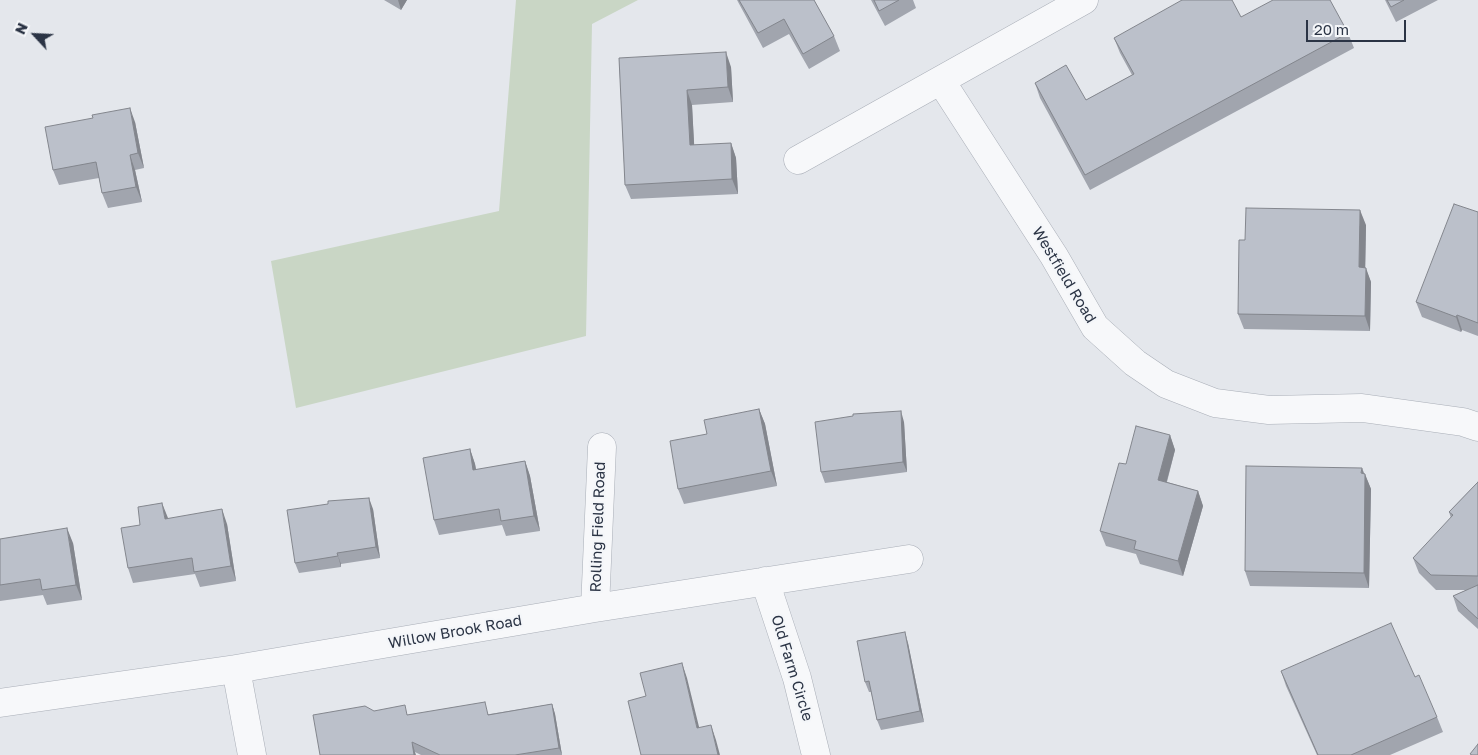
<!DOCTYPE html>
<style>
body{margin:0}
#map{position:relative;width:1478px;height:755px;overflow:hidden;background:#e4e7ec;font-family:"Golos Text",sans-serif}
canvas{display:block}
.north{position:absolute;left:10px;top:10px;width:50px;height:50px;-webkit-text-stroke:4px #f4f6f9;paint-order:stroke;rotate:295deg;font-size:14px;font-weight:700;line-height:20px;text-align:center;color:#2b3445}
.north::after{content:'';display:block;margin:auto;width:18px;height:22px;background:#2b3445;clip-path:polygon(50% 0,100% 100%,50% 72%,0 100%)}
.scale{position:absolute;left:1306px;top:20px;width:100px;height:22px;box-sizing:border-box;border:2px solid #2b3445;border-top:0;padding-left:6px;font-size:15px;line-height:18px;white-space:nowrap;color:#2b3445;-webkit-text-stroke:4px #f4f6f9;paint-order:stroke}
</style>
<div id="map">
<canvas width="1478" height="755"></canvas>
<div class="north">N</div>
<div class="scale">20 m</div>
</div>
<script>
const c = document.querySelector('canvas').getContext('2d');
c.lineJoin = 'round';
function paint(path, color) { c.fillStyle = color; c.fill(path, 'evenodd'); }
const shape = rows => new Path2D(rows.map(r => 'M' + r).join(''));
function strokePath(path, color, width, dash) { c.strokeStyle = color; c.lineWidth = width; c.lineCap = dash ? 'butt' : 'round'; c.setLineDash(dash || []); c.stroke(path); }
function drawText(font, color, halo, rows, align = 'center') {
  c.font = font + ' "Golos Text",sans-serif'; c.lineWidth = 4.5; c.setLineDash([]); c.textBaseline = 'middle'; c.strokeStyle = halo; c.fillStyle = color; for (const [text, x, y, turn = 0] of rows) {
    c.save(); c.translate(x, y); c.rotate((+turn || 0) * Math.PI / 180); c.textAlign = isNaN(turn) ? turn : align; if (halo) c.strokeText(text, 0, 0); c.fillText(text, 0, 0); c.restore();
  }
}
paint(shape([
 [516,0,638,0,592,24,586,336,296,408,271,261,499,211]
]), '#c9d6c5');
const street = shape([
 [941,81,1054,256,1095,327,1135,363,1166,384,1215,403,1269,410,1362,408,1463,422,1478,427],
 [798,160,1084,0],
 [765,581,797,678,816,755],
 [595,608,602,447],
 [236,669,252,755],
 [0,703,236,669,595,608,909,559]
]);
strokePath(street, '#a9aeb7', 29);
strokePath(street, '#f7f8fa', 28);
paint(shape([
 [384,0,407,0,401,10],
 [737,0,814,0,834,36,840,51,809,69,789,34,763,48],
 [871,0,913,0,916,8,885,26],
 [1385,0,1438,0,1396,22],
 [1241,17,1348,33,1354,48,1090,190,1040,98,1035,83,1086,100,1132,75,1120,53,1114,38],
 [619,58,731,67,733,102,692,105,694,145,731,143,736,158,738,194,631,199,625,185],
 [135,122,144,168,135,170,142,202,108,208,102,193,99,178,59,185,53,170],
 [1478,212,1478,336,1462,330,1461,332,1422,317,1416,302],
 [1366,225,1365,267,1371,282,1370,331,1244,329,1238,314,1245,240],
 [759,409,765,424,777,486,684,504,678,489,707,434],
 [904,422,907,472,825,483,821,472],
 [1170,435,1175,450,1167,482,1198,491,1203,506,1183,576,1140,564,1136,554,1106,546,1100,531,1126,464],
 [470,449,475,464,476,470,525,461,530,476,540,531,506,536,502,525,439,535,434,520],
 [1362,468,1371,489,1369,588,1250,586,1245,571],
 [1478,482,1478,629,1458,611,1453,596,1466,590,1436,590,1419,573,1413,558,1451,518,1449,512],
 [373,509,380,558,341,564,341,567,299,573,295,563],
 [168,518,227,524,236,581,200,587,195,574,133,583,128,568,140,525],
 [0,539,73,543,82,600,47,605,43,595,0,601],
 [908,643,924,722,881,730,877,720,871,692,869,692,865,682],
 [1281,671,1415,677,1437,717,1443,732,1390,755,1317,755,1286,686],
 [552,704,555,714,562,755,421,755,415,752,374,711,408,715,490,714]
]), '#a1a5ae');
paint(shape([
 [398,0,407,0,401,10],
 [726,52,731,67,733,102,728,87],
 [687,90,692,105,695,160,690,145],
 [130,108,135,122,144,168,138,153],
 [731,143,736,158,738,194,732,179],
 [130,155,135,170,142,202,136,187],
 [1360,210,1366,225,1365,282,1359,267],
 [1366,268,1371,282,1370,331,1365,316],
 [1457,315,1462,330,1461,332,1456,317],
 [759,409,765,424,777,486,771,471],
 [901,411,904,422,907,472,903,462],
 [1170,435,1175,450,1163,495,1158,480],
 [470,449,475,464,479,485,473,470],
 [525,461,530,476,540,531,534,516],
 [1362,468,1365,478,1365,474,1371,489,1369,588,1364,573],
 [1198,491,1203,506,1183,576,1178,561],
 [369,498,373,509,380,558,376,547],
 [162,503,168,518,171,534,165,519],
 [222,509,227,524,236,581,231,566],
 [67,528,73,543,82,600,76,585],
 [337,553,341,564,341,567,338,556],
 [905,632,908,643,924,722,920,711],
 [682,663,687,678,703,743,697,728],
 [552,704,555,714,562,755,559,748],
 [711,725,716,740,720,755,718,755],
 [412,742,415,752,416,755,414,755]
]), '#83868d');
const building = shape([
 [739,0,814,0,834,36,803,54,784,19,758,33,739,0],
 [874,0,899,0,879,11,874,0],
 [1182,0,1232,0,1241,17,1273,0,1330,0,1348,33,1085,175,1035,83,1066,65,1086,100,1134,74,1114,38,1182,0],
 [1387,0,1404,0,1391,7,1387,0],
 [726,52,728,87,687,90,690,145,731,143,732,179,625,185,619,58,726,52],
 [130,108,138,153,130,155,136,187,102,193,96,162,53,170,45,127,93,118,92,115,130,108],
 [1454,204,1478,212,1478,323,1457,315,1456,317,1416,302,1454,204],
 [1246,208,1360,210,1359,267,1366,268,1365,316,1238,314,1239,240,1245,240,1246,208],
 [759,409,771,471,678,489,670,441,707,434,704,420,759,409],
 [901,411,903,462,821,472,815,422,853,416,853,414,901,411],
 [1136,426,1170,435,1158,480,1198,491,1178,561,1134,549,1136,541,1100,531,1119,463,1126,464,1136,426],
 [470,449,473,470,525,461,534,516,501,521,499,509,434,520,423,458,470,449],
 [1246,466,1362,468,1361,473,1365,474,1364,573,1245,571,1246,466],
 [1478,482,1478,576,1431,575,1413,558,1453,515,1449,512,1478,482],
 [369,498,376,547,337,553,338,556,295,563,287,510,328,504,328,501,369,498],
 [162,503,165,519,222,509,231,566,194,572,192,558,128,568,121,528,140,525,138,507,162,503],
 [67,528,76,585,42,590,40,579,0,585,0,539,67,528],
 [1478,585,1478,619,1453,596,1478,585],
 [1391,623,1415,677,1419,675,1437,717,1351,755,1318,755,1281,671,1391,623],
 [905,632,920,711,877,720,869,681,865,682,857,641,905,632],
 [682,663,697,728,711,725,718,755,641,755,628,701,646,696,640,673,682,663],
 [485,702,488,715,552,704,559,748,515,755,440,755,412,742,414,755,320,755,313,715,365,706,374,711,405,705,407,715,485,702],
 [1478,744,1478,755,1472,755,1470,754,1478,744]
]);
paint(building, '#bbc0ca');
strokePath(building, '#83868d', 1);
drawText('15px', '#2b3445', '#f4f6f9', [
 ["Westfield Road",1064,275,59],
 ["Rolling Field Road",598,527,-88],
 ["Willow Brook Road",455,632,-10],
 ["Old Farm Circle",792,668,73]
]);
</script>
